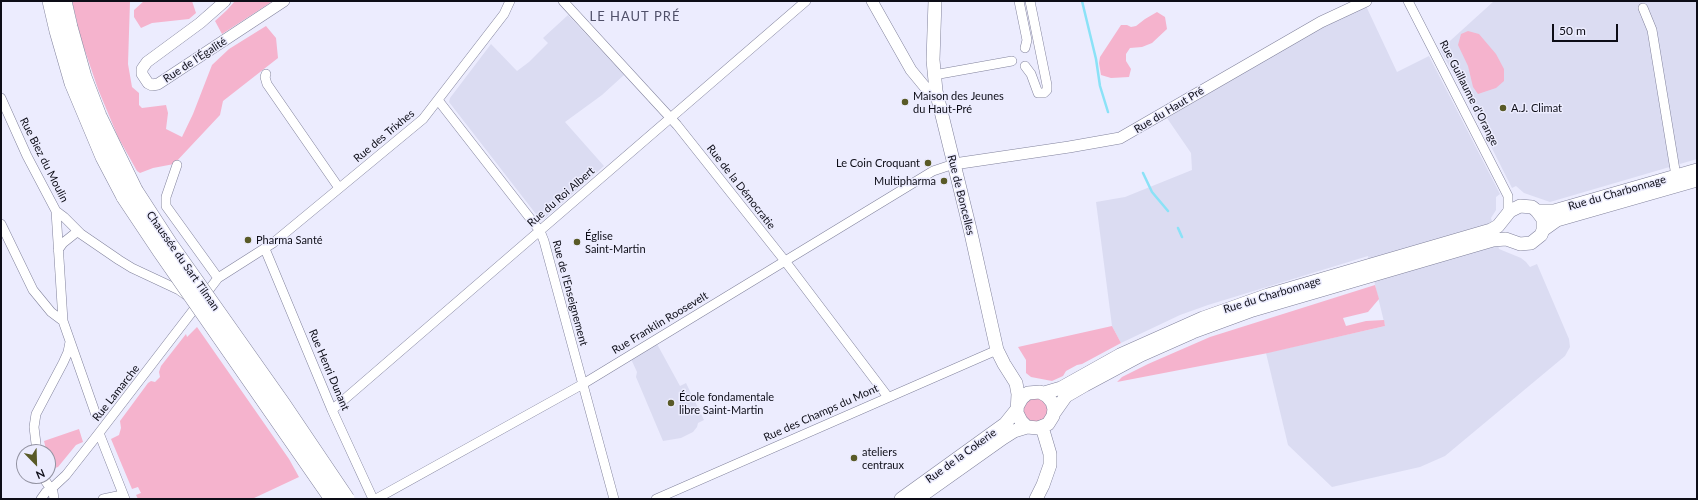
<!DOCTYPE html>
<meta charset="utf-8">
<style>
body{margin:0}
#map{position:relative;width:1698px;height:500px;overflow:hidden;background:#ececfe;font-family:Lato,sans-serif}
canvas{display:block}
.frame{position:absolute;inset:0;border:2px solid #0d0d17;pointer-events:none}
.north{position:absolute;left:16px;top:444px;width:40px;height:40px;box-sizing:border-box;background:#ececfe;border:1px solid #9393a2;border-radius:50%;rotate:157deg;font-size:11px;font-weight:700;line-height:16px;text-align:center;color:#0d0d17}
.north::after{content:'';display:block;margin:auto;width:14px;height:18px;background:#595a27;clip-path:polygon(50% 0,100% 100%,50% 72%,0 100%)}
.scale{position:absolute;left:1552px;top:24px;width:66px;height:18px;box-sizing:border-box;border:2px solid #0d0d17;border-top:0;padding-left:5px;font-size:12px;line-height:14px;white-space:nowrap;color:#0d0d17;-webkit-text-stroke:3px #ececfe;paint-order:stroke}
</style>
<div id="map">
<canvas width="1698" height="500"></canvas>
<div class="frame"></div>
<div class="north">N</div>
<div class="scale">50 m</div>
</div>
<script>
const c = document.querySelector('canvas').getContext('2d');
c.lineJoin = 'round';
function paint(path, color) { c.fillStyle = color; c.fill(path, 'evenodd'); }
const shape = rows => new Path2D(rows.map(r => 'M' + r).join(''));
function strokePath(path, color, width, dash) { c.strokeStyle = color; c.lineWidth = width; c.lineCap = dash ? 'butt' : 'round'; c.setLineDash(dash || []); c.stroke(path); }
function drawText(font, color, halo, rows, align = 'center') {
  c.font = font + ' Lato,sans-serif'; c.lineWidth = 3; c.setLineDash([]); c.textBaseline = 'middle'; c.strokeStyle = halo; c.fillStyle = color; for (const [text, x, y, turn = 0] of rows) {
    c.save(); c.translate(x, y); c.rotate((+turn || 0) * Math.PI / 180); c.textAlign = isNaN(turn) ? turn : align; if (halo) c.strokeText(text, 0, 0); c.fillText(text, 0, 0); c.restore();
  }
}
paint(shape([
 [1494,1,1697,1,1697,159,1550,202,1524,193,1516,186,1512,188,1459,83,1440,50],
 [1366,6,1397,72,1429,56,1500,194,1496,197,1496,210,1491,218,1499,249,1521,258,1526,262,1530,267,1537,264,1569,339,1570,347,1565,356,1445,456,1420,467,1332,487,1288,445,1266,353,1385,326,1368,256,1208,305,1180,315,1121,343,1112,326,1096,202,1125,197,1192,170,1191,153,1167,118,1306,36],
 [568,15,624,75,602,95,565,122,604,166,544,219,539,218,449,102,450,98,491,44,517,71,529,62,548,43,543,38],
 [657,344,680,386,686,383,704,420,698,423,697,427,693,432,681,438,663,441,636,377,637,372,631,359]
]), '#dbdcf2');
paint(shape([
 [72,1,130,1,128,64,132,87,139,93,139,105,142,108,166,105,168,113,166,129,182,137,193,114,212,65,229,49,266,26,276,38,278,58,223,101,220,115,174,164,153,168,140,173,137,171,118,137,98,89,81,39],
 [144,1,192,1,196,13,189,19,152,23,141,28,134,17,134,10],
 [235,1,273,1,222,34,215,21,227,10],
 [1157,12,1165,17,1167,29,1152,43,1142,47,1130,48,1126,54,1126,61,1131,69,1129,77,1111,78,1101,75,1099,63,1100,57,1121,25,1127,25,1131,27,1136,26,1145,19],
 [1468,31,1479,34,1496,54,1504,69,1504,81,1496,88,1478,94,1473,87,1468,66,1458,45,1461,34],
 [1375,285,1379,299,1368,312,1343,318,1346,326,1366,321,1384,320,1385,326,1268,353,1117,382,1122,377,1148,364,1210,337],
 [1112,326,1121,343,1082,364,1077,365,1066,371,1063,376,1052,381,1031,377,1026,373,1026,360,1018,347],
 [197,327,289,459,299,477,252,499,138,499,136,495,141,493,138,487,132,489,111,439,119,435,121,428,120,421,148,383,151,381,155,382,160,377,159,372,161,366,186,334,187,337],
 [1038,398,1042,400,1047,406,1047,414,1043,420,1036,423,1028,420,1023,413,1023,409,1024,405,1030,399],
 [79,429,83,442,76,445,58,467,55,468,50,466,44,441]
]), '#f5b3cd');
strokePath(shape([
 [1082,1,1096,59,1100,86,1108,112],
 [1143,173,1152,192,1168,211],
 [1178,228,1182,237]
]), '#8be2f7', 2.5);
const minor = shape([
 [563,1,677,125,785,261,888,397],
 [1019,1,1027,40,1025,48],
 [1408,1,1508,196,1508,214],
 [1643,8,1652,30,1676,176],
 [1025,66,1031,74,1038,93,1044,93,1047,90,1047,85,1030,1],
 [266,74,265,77,267,84,339,188],
 [934,75,1012,61],
 [1,98,27,156,56,211,64,217,81,234,119,260,132,268,179,290,186,295],
 [438,100,540,231,544,241,614,499],
 [177,165,166,197,166,206,218,278],
 [56,211,63,321,96,415],
 [1,224,33,290,51,312,63,321],
 [265,249,332,410,373,499],
 [58,250,63,243,78,231],
 [332,410,806,1],
 [99,433,125,499],
 [37,452,34,427,36,414,63,363,68,352,70,342],
 [42,476,53,492,54,499],
 [41,499,46,492,51,489,66,475,99,433,218,278,273,243,423,119,504,14,510,1],
 [103,499,122,495],
 [376,499,583,384,933,171,954,164],
 [656,499,997,350]
]);
const tertiary = shape([
 [225,1,200,23,147,62,142,69,142,74,148,83,152,85,158,84,284,1],
 [872,1,911,70,925,87,932,91,936,91],
 [954,164,1069,147,1120,138,1321,22,1366,1]
]);
const secondary = shape([
 [935,1,933,60,936,91,970,229,997,350,1004,364,1016,383,1018,394,1017,413,1021,421,1027,427,1038,428,1048,424,1053,416,1054,409,1052,402,1047,396,1040,392,1028,393,1022,398,1018,405],
 [1537,211,1554,211,1697,170],
 [1543,230,1557,220,1697,180],
 [1044,393,1061,388,1120,355,1203,318,1268,295,1491,230,1498,226,1510,211,1520,206,1532,207,1537,211,1543,219,1543,230,1541,235,1531,243,1520,244,1506,239,1493,240,1253,310,1193,332,1141,355,1085,385,1066,396,1054,413],
 [901,499,1005,424,1017,409],
 [917,499,1003,438,1014,431,1027,427],
 [1036,499,1043,485,1050,465,1050,454,1042,427]
]);
const trunk = shape([
 [50,1,57,31,72,83,103,157,124,197],
 [64,1,70,27,84,77,99,116,135,190]
]);
strokePath(minor, '#81829c', 10);
strokePath(tertiary, '#81829c', 12);
strokePath(secondary, '#81829c', 14);
strokePath(trunk, '#81829c', 16);
strokePath(minor, '#fff', 9);
strokePath(tertiary, '#fff', 11);
strokePath(secondary, '#fff', 13);
strokePath(trunk, '#fff', 15);
const trunkBridge = shape([
 [135,190,170,244,283,404,347,499],
 [124,197,160,251,332,499]
]);
strokePath(trunkBridge, '#81829c', 16, []);
strokePath(trunkBridge, '#fff', 15);
for (const [x, y, r, color] of [
 [905,102,4,"#595a27"],
 [1503,108,4,"#595a27"],
 [928,163,4,"#595a27"],
 [944,181,4,"#595a27"],
 [248,240,4,"#595a27"],
 [577,242,4,"#595a27"],
 [671,403,4,"#595a27"],
 [854,458,4,"#595a27"]
]) { const dot = new Path2D(); dot.arc(x, y, r, 0, 2 * Math.PI); c.fillStyle = color; c.fill(dot); strokePath(dot, '#ececfe', 1.5); }
drawText('11px', '#0d0d17', '#ececfe', [
 ["Rue de l'Égalité",195,60,-33],
 ["Rue Guillaume d'Orange",1469,93,63],
 ["Rue du Haut Pré",1169,110,-31],
 ["Rue des Trixhes",384,136,-40],
 ["Rue Biez du Moulin",44,160,63],
 ["Rue de la Démocratie",741,187,52],
 ["Rue du Charbonnage",1617,193,-16],
 ["Rue de Boncelles",961,195,76],
 ["Rue du Roi Albert",561,197,-41],
 ["Chaussée du Sart Tilman",183,261,55],
 ["Rue de l'Enseignement",570,293,75],
 ["Rue du Charbonnage",1272,295,-17],
 ["Rue Franklin Roosevelt",660,323,-31],
 ["Rue Henri Dunant",329,370,67],
 ["Rue Lamarche",116,393,-52],
 ["Rue des Champs du Mont",821,413,-24],
 ["Rue de la Cokerie",961,456,-36]
]);
drawText('11px', '#0d0d17', '#ececfe', [
 ["Maison des Jeunes",913,96],
 ["du Haut-Pré",913,109],
 ["A.J. Climat",1511,108],
 ["Le Coin Croquant",920,163,"right"],
 ["Multipharma",936,181,"right"],
 ["Église",585,236],
 ["Saint-Martin",585,249],
 ["Pharma Santé",256,240],
 ["École fondamentale",679,397],
 ["libre Saint-Martin",679,410],
 ["ateliers",862,452],
 ["centraux",862,465]
], 'left');
c.letterSpacing = '1px';
drawText('13px', '#505069', '#ececfe', [
 ["LE HAUT PRÉ",635,17]
]);
c.letterSpacing = '0px';
</script>
